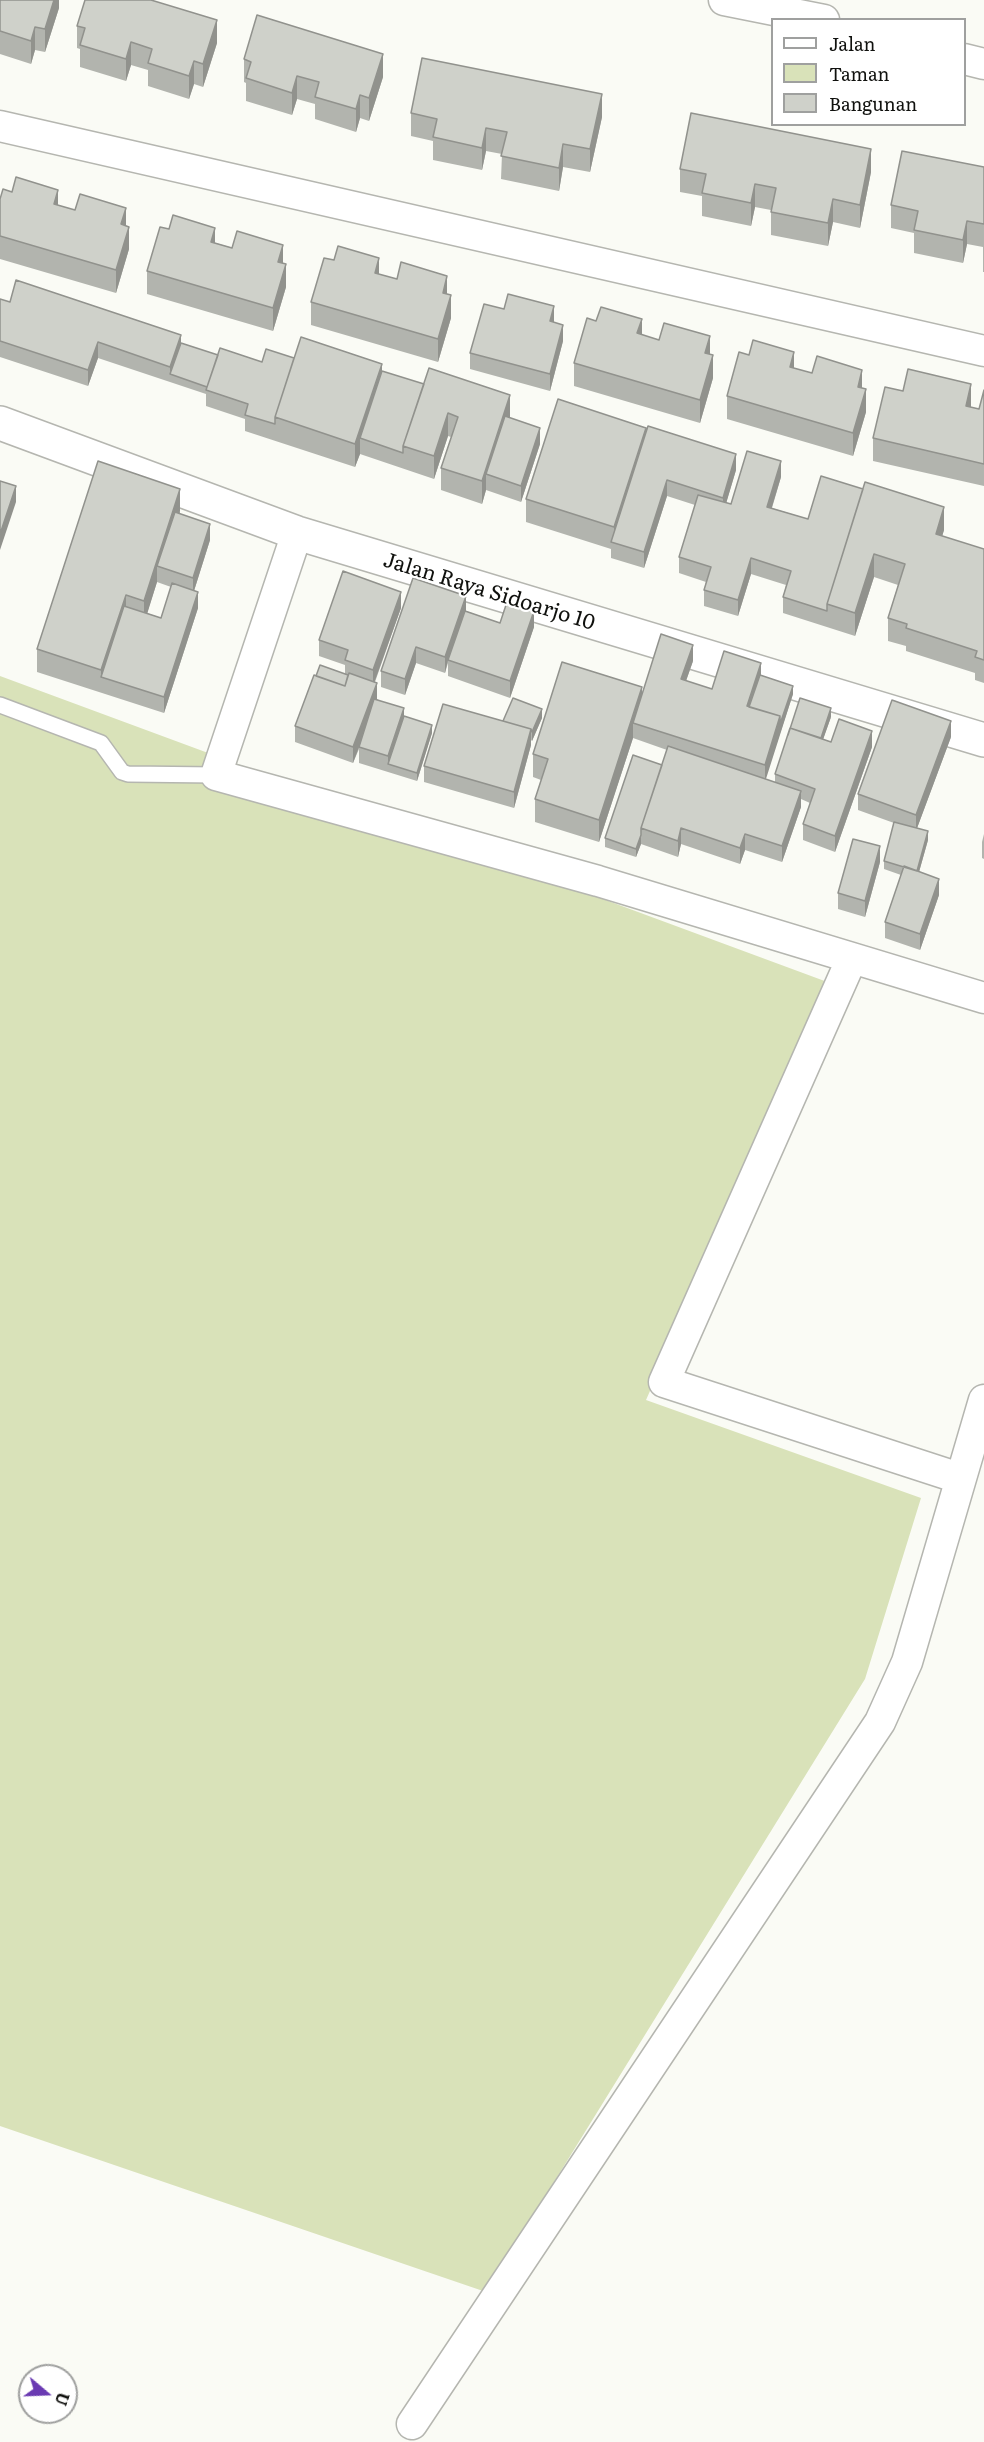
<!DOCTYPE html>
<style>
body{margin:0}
#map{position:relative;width:984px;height:2442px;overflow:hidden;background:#fafbf5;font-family:Literata,serif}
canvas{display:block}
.legend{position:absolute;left:771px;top:18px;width:195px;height:108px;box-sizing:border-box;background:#fff;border:2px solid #9fa09f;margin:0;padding:8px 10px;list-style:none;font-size:18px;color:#10110e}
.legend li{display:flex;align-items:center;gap:12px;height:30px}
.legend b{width:30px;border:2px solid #9fa09f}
.north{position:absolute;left:18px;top:2364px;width:60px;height:60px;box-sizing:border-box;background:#fff;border:2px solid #9fa09f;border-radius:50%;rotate:109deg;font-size:16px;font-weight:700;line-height:24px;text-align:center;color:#10110e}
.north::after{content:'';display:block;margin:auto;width:21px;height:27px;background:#6a3ab2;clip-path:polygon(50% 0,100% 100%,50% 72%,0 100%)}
</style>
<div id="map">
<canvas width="984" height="2442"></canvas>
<ul class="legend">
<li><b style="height:8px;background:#fff"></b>Jalan</li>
<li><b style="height:16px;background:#d9e2b9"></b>Taman</li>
<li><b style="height:16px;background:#cfd1ca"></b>Bangunan</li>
</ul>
<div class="north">U</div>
</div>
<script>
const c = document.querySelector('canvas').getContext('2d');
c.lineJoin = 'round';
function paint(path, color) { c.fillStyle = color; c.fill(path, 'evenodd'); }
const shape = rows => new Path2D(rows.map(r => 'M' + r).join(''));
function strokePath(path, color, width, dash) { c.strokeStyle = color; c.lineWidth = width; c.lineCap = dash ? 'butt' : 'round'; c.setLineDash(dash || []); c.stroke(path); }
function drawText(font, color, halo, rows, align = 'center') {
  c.font = font + ' Literata,serif'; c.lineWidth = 4.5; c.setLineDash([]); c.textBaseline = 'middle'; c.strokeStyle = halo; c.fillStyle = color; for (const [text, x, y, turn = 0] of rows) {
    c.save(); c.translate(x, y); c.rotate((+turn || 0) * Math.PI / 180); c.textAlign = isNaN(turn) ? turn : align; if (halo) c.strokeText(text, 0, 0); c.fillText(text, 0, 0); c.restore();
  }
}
paint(shape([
 [0,676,830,983,646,1400,921,1498,865,1679,486,2292,0,2126]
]), '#d9e2b9');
const service = shape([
 [0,705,101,743,122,772,128,774,216,775]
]);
const minor = shape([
 [724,0,824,20],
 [964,59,984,64],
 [0,126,984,351],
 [297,533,216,775,598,881,984,998],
 [852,958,664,1382,959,1478],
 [412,2424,880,1722,907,1662,984,1400]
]);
const tertiary = shape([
 [0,423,297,533,984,740]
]);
strokePath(service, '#b5b6b0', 18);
strokePath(minor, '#b5b6b0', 33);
strokePath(tertiary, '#b5b6b0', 36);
strokePath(service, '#fff', 15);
strokePath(minor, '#fff', 30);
strokePath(tertiary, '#fff', 33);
paint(shape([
 [0,0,59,0,59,8,45,52,35,50,31,64,0,54],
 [77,26,217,43,203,87,194,84,189,99,148,86,148,70,131,65,126,81,80,67,80,49,77,48],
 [244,59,383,77,369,121,360,118,356,132,315,119,315,104,297,99,292,115,246,101,246,83,244,82],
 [411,113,602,117,590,172,563,167,559,191,501,179,502,154,486,151,482,170,433,160,433,141,411,136],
 [984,167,984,272,983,272,983,247,967,244,963,263,914,253,914,233,891,228,891,205],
 [680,169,871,172,860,228,833,222,828,246,771,235,771,210,755,207,751,226,702,216,702,196,680,192],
 [0,199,58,205,126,226,129,249,116,293,0,259],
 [169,229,283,263,286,287,273,331,147,294,147,271],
 [379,274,447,294,451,318,438,362,311,325,311,302],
 [0,299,10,302,181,343,218,355,262,362,294,358,382,371,510,418,540,444,521,502,486,490,482,504,441,490,441,468,451,437,448,436,434,479,360,454,355,467,245,431,245,419,206,406,206,394,98,358,88,386,0,357],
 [554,323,563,341,550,391,470,369,470,353],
 [642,335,710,355,713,378,700,423,574,386,574,363],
 [794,368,862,388,866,412,853,456,727,419,727,396],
 [984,390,984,486,873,461,873,438,971,407,979,409],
 [646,433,736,470,726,503,731,504,781,477,772,508,808,519,944,530,942,536,984,549,984,683,975,680,975,673,906,651,906,646,888,641,888,618,898,585,874,577,855,636,783,613,783,597,786,585,751,574,738,616,704,606,704,590,706,582,679,573,679,557,695,505,667,496,644,568,611,558,611,549,526,522,526,499],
 [180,511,180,514,210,540,194,591,198,608,164,713,37,672,37,649],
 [157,582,171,587,161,618,147,613],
 [401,608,375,682,377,699,432,733,417,781,359,763,359,749,353,763,295,742,295,726,316,676,345,674,345,665,319,656,319,640],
 [466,611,500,623,534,627,510,698,448,676,448,663,445,673,416,663,405,695,381,687,381,671],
 [693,661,686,681,712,689,761,675,793,694,765,779,775,782,775,774,831,717,823,739,831,742,872,747,835,852,803,840,803,824,810,803,801,799,801,807,782,862,745,850,740,864,681,844,678,857,641,844,636,857,605,847,605,838,662,765,667,750,633,738,599,842,535,822,535,799,541,780,533,777,533,754,642,694],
 [542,718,532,741,531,740,531,745,514,808,424,782,424,766,503,721],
 [951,737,917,828,928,840,919,872,939,895,920,950,885,938,885,922,901,875,884,869,884,861,894,823,858,810,858,794],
 [984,834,984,859,982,858,982,842],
 [880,862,865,917,838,909,838,893]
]), '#b2b4ae');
paint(shape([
 [54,0,59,0,59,8,45,52,45,29],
 [217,20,217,43,203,87,203,64],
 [35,27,35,50,31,64,31,41],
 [131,42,131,65,126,81,126,59],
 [383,54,383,77,369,121,369,98],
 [194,61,194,84,189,99,189,76],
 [297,76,297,99,292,115,292,93],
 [602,94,602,117,590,172,590,149],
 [360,95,360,118,356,132,356,109],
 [486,128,486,151,482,170,482,148],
 [563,144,563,167,559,191,559,168],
 [871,149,871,172,860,228,860,205],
 [755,184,755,207,751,226,751,203],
 [58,190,58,213,54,204],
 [833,199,833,222,828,246,828,223],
 [126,208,126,230,121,224],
 [967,221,967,244,963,263,963,240],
 [129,227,129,249,116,293,116,270],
 [215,228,215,251,211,242],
 [283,245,283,268,278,262],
 [379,258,379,281,375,273],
 [286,264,286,287,273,331,273,308],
 [447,276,447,298,443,293],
 [451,295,451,318,438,362,438,339],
 [554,306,554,322,550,338,550,321],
 [642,319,642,342,637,333],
 [563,325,563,341,550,391,550,374],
 [181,335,181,351,170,374,170,383,170,367],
 [710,336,710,359,705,353],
 [98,342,98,358,88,386,88,370],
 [794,352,794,375,790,367],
 [713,355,713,378,700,423,700,400],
 [382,364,382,387,360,438,360,454,355,467,355,444],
 [862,370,862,393,858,387],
 [971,384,971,407,966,429,966,406],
 [866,389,866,412,853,456,853,433],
 [510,395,510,418,486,474,486,490,482,504,482,481],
 [448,413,448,436,434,479,434,456],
 [540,428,540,444,521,502,521,486],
 [646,428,646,450,614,543,614,527],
 [736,454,736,470,723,514,723,498],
 [781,461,781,477,767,523,767,507],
 [667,480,667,496,644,568,644,552],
 [16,486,16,502,0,550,0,534],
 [180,489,180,511,162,568,157,566,157,582,144,624,144,601],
 [944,507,944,530,936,557,936,534],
 [210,524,210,540,193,594,193,578],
 [874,554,874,577,855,636,855,613],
 [751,558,751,574,738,616,738,600],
 [198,592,198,608,164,713,164,697],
 [401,592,401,608,373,686,373,670],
 [126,595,126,618,101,677,101,693,101,670],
 [466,596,466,612,448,660,445,673,445,657],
 [534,611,534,627,510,698,510,681],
 [693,645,693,661,681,695,681,679],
 [416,647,416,663,405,695,405,679],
 [761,663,761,679,749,714,747,706],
 [377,683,377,699,353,763,353,747],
 [793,686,793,694,765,782,765,765,780,716],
 [642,687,642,710,633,723,633,738,599,842,599,820],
 [404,708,404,724,388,764,388,756],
 [831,708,831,717,818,754,818,745],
 [542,709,542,718,532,741,532,732],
 [951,721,951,737,916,831,916,815],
 [432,725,432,733,417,781,417,773],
 [531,729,531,745,514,808,514,792],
 [872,731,872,747,835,852,835,836],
 [801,791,801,807,782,862,782,846],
 [681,828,681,844,678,857,678,841],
 [928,831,928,840,917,879,917,871],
 [745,834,745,850,740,864,740,848],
 [641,835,641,844,636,857,636,849],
 [880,846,880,862,865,917,865,901],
 [939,879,939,895,920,950,920,934]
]), '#91928d');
const building = shape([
 [0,0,54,0,45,29,35,27,31,41,0,31,0,0],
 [85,0,151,0,217,20,203,64,194,61,189,76,148,63,152,49,131,42,126,59,80,45,85,28,77,26,85,0],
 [257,15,383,54,369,98,360,95,356,109,315,97,319,82,297,76,292,93,246,78,251,62,244,59,257,15],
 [422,58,602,94,590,149,563,144,559,168,501,156,507,132,486,128,482,148,433,137,437,119,411,113,422,58],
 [691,113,871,149,860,205,833,199,828,223,771,212,776,188,755,184,751,203,702,193,706,174,680,169,691,113],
 [902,151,984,167,984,224,967,221,963,240,914,230,918,211,891,205,902,151],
 [16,177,58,190,54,204,75,210,80,194,126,208,121,224,129,227,116,270,0,236,0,199,3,189,12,192,16,177],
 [173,215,215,228,211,242,232,248,237,231,283,245,278,262,286,264,273,308,147,271,160,227,169,229,173,215],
 [338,246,379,258,375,273,397,279,401,262,447,276,443,293,451,295,438,339,311,302,324,258,334,260,338,246],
 [16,280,181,335,170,367,98,342,88,370,0,341,0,299,10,302,16,280],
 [508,294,554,306,550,321,563,325,550,374,470,353,484,304,504,309,508,294],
 [601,307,642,319,637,333,659,340,664,323,710,336,705,353,713,355,700,400,574,363,587,318,596,321,601,307],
 [301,337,382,364,355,444,275,417,301,337],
 [753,340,794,352,790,367,812,373,817,356,862,370,858,387,866,389,853,433,727,396,739,352,749,355,753,340],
 [181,343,218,355,207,387,170,374,181,343],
 [220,348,262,362,266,349,294,358,275,417,275,424,245,415,248,404,206,390,220,348],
 [429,368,510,395,482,481,441,468,458,417,448,413,434,456,403,446,429,368],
 [908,369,971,384,966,406,979,409,984,390,984,464,873,438,885,387,903,391,908,369],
 [382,371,424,384,403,446,403,453,360,438,382,371],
 [558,399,646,428,614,527,526,499,558,399],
 [505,416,540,428,521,486,486,474,505,416],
 [648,426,736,454,723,498,667,480,644,552,611,542,648,426],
 [747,451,781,461,767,507,808,519,821,476,863,489,827,604,827,611,783,597,791,571,751,558,738,600,704,590,711,567,679,557,698,495,731,504,747,451],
 [98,461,180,489,144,601,126,595,101,670,37,649,98,461],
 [0,481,16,486,0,534,0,481],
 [865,482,944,507,936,534,984,549,984,660,975,657,977,651,906,628,907,624,888,618,905,564,874,554,855,613,827,604,865,482],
 [175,512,210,524,193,578,157,566,175,512],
 [343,571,401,592,373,670,345,660,348,650,319,640,343,571],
 [413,578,466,596,445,657,416,647,405,679,381,671,413,578],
 [172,583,198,592,164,697,101,677,124,606,161,618,172,583],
 [507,602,534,611,510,681,448,660,465,611,500,623,507,602],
 [661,634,693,645,681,679,712,689,724,651,761,663,747,706,780,716,765,765,633,723,661,634],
 [562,662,642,687,599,820,535,799,548,759,533,754,562,662],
 [320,665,348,675,345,686,316,676,320,665],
 [349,673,377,683,353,747,295,726,314,675,345,686,349,673],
 [760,675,793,686,780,724,780,716,749,707,760,675],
 [513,698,542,709,532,732,531,729,503,721,513,698],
 [800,698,831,708,821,738,790,728,788,735,800,698],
 [374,699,404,708,388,756,359,747,374,699],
 [892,700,951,721,916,815,858,794,892,700],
 [443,704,531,729,514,792,424,766,443,704],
 [404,716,432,725,417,773,388,764,404,716],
 [839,719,872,731,835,836,803,824,815,789,775,774,790,728,831,742,839,719],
 [668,746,801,791,782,846,745,834,740,848,681,828,678,841,641,828,668,746],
 [633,755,662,765,641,828,641,835,636,849,605,838,633,755],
 [894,822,928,831,917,871,884,861,894,822],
 [853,839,880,846,865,901,838,893,853,839],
 [904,866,939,879,920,934,885,922,904,866]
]);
paint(building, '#cfd1ca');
strokePath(building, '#91928d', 1.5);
drawText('21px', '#10110e', '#fff', [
 ["Jalan Raya Sidoarjo 10",489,592,17]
]);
</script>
